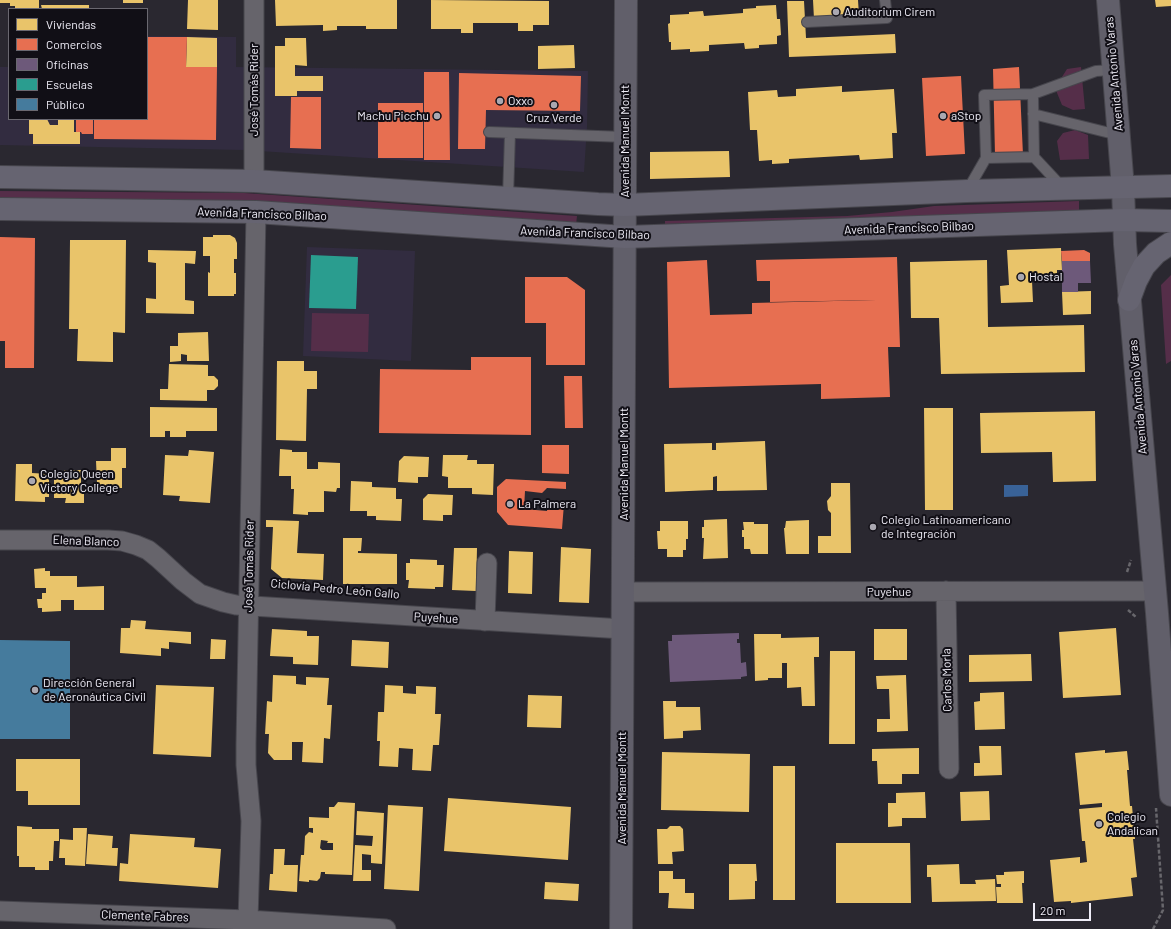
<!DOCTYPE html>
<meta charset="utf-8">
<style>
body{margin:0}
#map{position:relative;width:1171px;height:929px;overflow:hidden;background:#2a2830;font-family:Barlow,sans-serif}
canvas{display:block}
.legend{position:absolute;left:8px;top:8px;width:140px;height:112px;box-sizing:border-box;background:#110f16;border:1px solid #6a6870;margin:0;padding:5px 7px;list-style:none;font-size:12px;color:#efedf7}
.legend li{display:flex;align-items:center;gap:8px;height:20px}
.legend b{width:20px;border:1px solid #6a6870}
.scale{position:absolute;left:1033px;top:903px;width:58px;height:18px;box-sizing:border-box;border:2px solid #efedf7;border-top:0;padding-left:5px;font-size:12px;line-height:14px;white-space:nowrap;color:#efedf7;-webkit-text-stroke:3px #110f16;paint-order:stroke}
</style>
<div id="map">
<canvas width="1171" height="929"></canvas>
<ul class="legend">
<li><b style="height:11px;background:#e9c46a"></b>Viviendas</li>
<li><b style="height:11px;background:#e76f51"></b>Comercios</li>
<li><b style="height:11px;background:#6d597a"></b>Oficinas</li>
<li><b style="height:11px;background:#2a9d8f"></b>Escuelas</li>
<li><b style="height:11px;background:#457b9d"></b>Público</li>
</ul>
<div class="scale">20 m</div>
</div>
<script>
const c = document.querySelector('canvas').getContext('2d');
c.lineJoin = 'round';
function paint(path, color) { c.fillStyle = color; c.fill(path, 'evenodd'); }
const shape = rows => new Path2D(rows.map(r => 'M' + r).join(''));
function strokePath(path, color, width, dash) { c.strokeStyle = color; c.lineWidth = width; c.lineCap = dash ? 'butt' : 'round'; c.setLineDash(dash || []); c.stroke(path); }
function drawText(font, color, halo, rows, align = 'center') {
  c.font = font + ' Barlow,sans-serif'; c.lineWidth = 4; c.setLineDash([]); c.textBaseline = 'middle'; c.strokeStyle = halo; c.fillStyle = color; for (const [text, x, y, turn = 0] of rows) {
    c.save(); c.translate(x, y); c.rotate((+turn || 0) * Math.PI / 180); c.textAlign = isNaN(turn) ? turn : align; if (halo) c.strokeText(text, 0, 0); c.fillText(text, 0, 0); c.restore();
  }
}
paint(shape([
 [147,36,236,37,236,67,588,71,587,127,584,172,244,150,0,145,0,67,9,67,9,119,147,119],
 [307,247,415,251,411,361,303,356]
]), '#322c40');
paint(shape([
 [1081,67,1085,109,1073,110,1062,105,1055,88,1067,69],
 [1075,130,1088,135,1089,159,1060,160,1057,141,1063,133],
 [0,191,244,193,577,216,576,225,0,198],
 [1079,201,1079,211,665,224,665,221,847,216,892,212,934,206],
 [1171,275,1171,361,1166,364,1161,285],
 [312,313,369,314,368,352,311,351]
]), '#552e49');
paint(shape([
 [1004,485,1028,485,1028,496,1004,497]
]), '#396297');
paint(shape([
 [0,0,39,0,39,9,15,9,15,6,10,6,10,3,0,3],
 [123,0,143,0,143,3,123,3],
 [188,0,218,0,218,30,187,29],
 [275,0,397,0,397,29,366,29,366,26,337,26,337,30,323,31,323,25,276,26],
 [431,0,549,1,549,25,533,25,533,31,518,31,518,23,473,23,473,33,461,33,461,29,431,29],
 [813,0,858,0,859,16,814,19],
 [1155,0,1171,0,1171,6,1156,7],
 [787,1,804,1,806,38,895,34,896,53,789,57],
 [41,5,89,5,89,9,42,9],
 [776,5,777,19,780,19,781,35,777,36,777,44,759,45,759,48,745,49,744,43,709,45,709,51,690,52,690,49,671,50,671,42,669,42,668,24,670,23,670,15,689,14,689,12,703,11,704,16,743,13,743,9,756,8,756,6],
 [187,37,217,38,217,67,186,67],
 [285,38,306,38,307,66,295,65,295,76,323,76,323,91,297,91,297,96,275,96,275,46,285,46],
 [574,45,575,68,538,69,538,46],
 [842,86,842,92,894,89,897,133,892,133,893,158,860,160,859,155,789,159,789,163,772,164,772,160,759,161,757,130,750,130,748,92,777,90,778,97,796,96,796,89],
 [29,119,47,119,50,125,58,125,58,119,74,119,74,132,80,132,80,144,33,144,33,134,29,134],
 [729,151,730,177,650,179,650,152],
 [213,235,230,235,235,238,237,243,237,259,234,259,234,273,236,273,236,294,234,294,234,296,208,296,208,272,210,273,210,256,203,256,203,237,213,237],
 [70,240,126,240,125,333,113,332,113,362,77,361,78,329,69,329],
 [1061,248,1062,270,1057,270,1057,280,1032,281,1033,302,1001,303,1000,286,1009,285,1007,250],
 [148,250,196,251,195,264,185,263,185,300,194,301,194,314,146,313,146,298,156,299,156,263,148,262],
 [987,260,988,327,1084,325,1085,372,941,374,939,318,911,318,910,262],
 [1091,291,1091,314,1063,315,1062,292],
 [208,332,209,361,187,361,187,355,181,354,181,361,170,362,170,346,178,346,178,333],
 [277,361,304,361,304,371,317,371,317,389,307,389,306,441,276,440],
 [169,364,208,365,208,376,214,376,218,380,218,386,214,390,207,390,207,401,160,400,160,389,168,389],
 [150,407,217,408,217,431,186,431,186,437,170,437,170,431,165,431,165,437,150,437],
 [924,408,953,408,953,510,925,510],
 [1095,411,1096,481,1053,482,1052,452,981,453,980,413],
 [765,441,767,490,717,491,717,476,713,477,713,490,665,492,664,444,712,443,712,450,716,450,716,443],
 [111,448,126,448,126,468,122,468,122,488,111,488,111,491,99,491,99,483,97,483,96,461,111,461],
 [280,449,292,450,292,452,307,452,307,469,318,469,318,462,340,463,340,488,337,488,336,492,324,491,324,512,308,512,308,515,293,514,294,489,291,489,291,476,279,476],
 [189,450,214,452,210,503,179,501,180,496,163,495,165,455,188,456],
 [443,455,468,455,467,460,477,460,477,464,494,464,493,495,472,494,472,488,448,488,448,477,442,476],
 [404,456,429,457,428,477,418,477,418,483,398,482,399,461],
 [16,464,32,464,32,473,49,474,49,497,45,497,45,502,15,501],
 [64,470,81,470,81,489,84,489,84,503,65,503,66,498,54,498,54,473,64,473],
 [351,481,372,482,372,487,396,488,396,499,402,499,401,521,376,520,376,516,367,516,367,511,350,511],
 [831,483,850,483,851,553,818,553,818,536,831,536,831,513,828,510,827,501,831,496],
 [428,494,453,495,452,515,443,515,443,521,423,520,423,499],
 [727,519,728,558,703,559,704,538,702,538,702,527,704,527,704,520],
 [266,520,299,521,297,553,324,554,323,580,282,578,271,569,273,527,266,527],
 [809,520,809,554,786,554,784,528,785,528,786,521],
 [660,521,688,521,688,539,686,539,686,550,683,550,683,557,667,557,667,549,658,549,657,531,660,531],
 [743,522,754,522,754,524,768,524,768,554,751,554,750,549,744,549,744,537,742,537,742,530,744,530],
 [343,538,362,538,361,551,358,551,358,553,397,554,397,584,343,584],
 [561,547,591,549,589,603,559,602],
 [454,548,477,548,476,591,452,590],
 [509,551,533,552,532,594,508,593],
 [410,559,437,560,437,565,444,565,443,587,435,587,435,589,408,588,409,580,406,580,406,563,410,563],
 [45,568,45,571,50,571,50,576,77,576,77,587,104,586,104,610,74,610,74,600,61,600,61,611,42,612,42,608,38,608,37,599,42,599,42,593,46,593,46,588,35,588,34,569],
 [131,620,146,621,145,629,191,632,191,644,169,642,169,649,161,648,161,656,120,653,121,628,130,628],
 [1116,628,1121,695,1063,698,1059,632],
 [272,629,307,631,307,636,319,636,318,665,293,664,293,657,270,656],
 [874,629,907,629,907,660,874,660],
 [754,634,781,634,781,638,819,637,819,657,814,657,815,706,802,706,801,687,787,688,787,663,782,663,782,640,782,678,768,678,768,680,755,681],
 [211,639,226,640,225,659,210,659],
 [352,640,389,642,388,668,351,666],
 [830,651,855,651,855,744,829,744],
 [1031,654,1032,681,969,682,969,655],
 [273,675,296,676,296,684,306,685,306,677,329,678,327,705,332,705,330,739,324,738,323,763,302,762,303,742,292,742,292,760,274,760,268,753,269,734,265,734,267,701,272,702],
 [906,675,908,731,877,732,877,719,890,719,889,689,877,689,876,676],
 [156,685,214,687,211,757,153,754],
 [385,685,403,686,403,693,416,694,416,686,436,687,435,714,441,714,439,745,433,745,431,771,412,770,413,749,399,748,398,767,379,766,380,741,377,741,378,712,384,712],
 [1004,692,1005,729,975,730,974,702,980,701,980,693],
 [528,695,562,696,561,728,527,727],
 [663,701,676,701,676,707,700,707,701,730,683,731,683,738,664,739],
 [979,746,1001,746,1002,775,974,776,974,763,980,763],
 [919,748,919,774,902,774,902,784,878,784,877,761,872,761,872,749],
 [1105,750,1105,753,1127,751,1129,770,1127,770,1130,806,1132,806,1135,839,1133,839,1137,877,1131,878,1133,896,1071,903,1071,901,1054,902,1050,860,1080,857,1080,863,1087,862,1085,841,1082,841,1079,809,1102,807,1102,803,1080,805,1075,753],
 [662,752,750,754,749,812,661,810],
 [16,759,80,759,80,805,28,805,28,791,16,791],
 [773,766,795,766,795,900,773,900],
 [989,791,990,820,961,821,960,792],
 [925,792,926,818,902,818,902,826,888,827,888,803,896,803,896,793],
 [448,798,571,807,568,860,444,851],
 [338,802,355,803,352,875,325,874,325,872,321,872,320,878,317,881,309,880,309,882,299,881,301,855,304,855,305,836,309,832,313,833,313,828,309,828,309,817,329,818,329,807,334,807],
 [321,840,328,841,327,843,333,843,333,850,322,850,320,848],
 [388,805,423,807,419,891,384,889],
 [357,811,384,813,382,864,371,863,371,855,362,854,362,870,371,870,371,881,353,881,355,845,372,846,373,836,356,835],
 [17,826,32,827,32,829,59,829,59,841,54,841,53,861,49,861,49,870,35,870,35,867,19,867,19,856,17,856],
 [670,826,680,826,683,829,684,851,672,852,673,864,658,864,657,829,667,829],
 [73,828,87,828,85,866,65,865,65,858,59,858,60,839,73,840],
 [88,834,113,836,112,848,118,848,117,866,86,864],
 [130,834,195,838,194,847,221,849,218,888,119,881,120,863,128,864],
 [836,843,910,843,911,903,836,903],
 [274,849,285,849,284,865,298,865,297,892,269,890,270,874,273,874],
 [729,864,756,864,757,881,755,881,755,899,729,900],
 [959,864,960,884,976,884,975,880,995,879,996,901,932,902,931,877,927,877,927,865],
 [659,871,673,871,673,879,685,879,685,893,694,893,694,909,668,908,669,893,659,893],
 [1024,871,1024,883,1022,883,1023,903,997,903,996,887,1001,887,1001,884,997,884,996,875,1004,875,1004,872],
 [545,882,579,884,578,901,544,899]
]), '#e9c46a');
paint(shape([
 [147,37,187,37,186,67,217,67,216,140,94,139,94,119,147,119],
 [1019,67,1023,155,995,155,993,69],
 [424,72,449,72,450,160,424,160],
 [459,73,581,76,580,111,486,110,485,149,458,149],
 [961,76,965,154,926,156,922,78],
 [291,97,321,97,321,149,290,148],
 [378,103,423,103,423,158,378,158],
 [76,119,93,119,93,134,82,134,81,132,76,132],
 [0,237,35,238,34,368,5,368,5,341,0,341],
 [1084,250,1090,253,1090,261,1062,261,1061,251],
 [897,257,900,347,888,347,890,397,821,399,821,384,669,388,667,262,707,260,710,315,752,314,752,303,876,300,770,302,770,281,757,281,756,260],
 [525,277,567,277,585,290,585,365,546,365,546,323,525,323],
 [471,357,531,357,531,435,379,433,380,369,471,370],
 [564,376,582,376,583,428,565,428],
 [542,445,569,445,569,474,542,473],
 [506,479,566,482,566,489,547,488,542,493,525,491,524,509,547,511,548,503,564,504,562,529,508,525,497,512,497,487]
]), '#e76f51');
paint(shape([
 [1062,261,1090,261,1091,283,1078,283,1078,292,1062,292],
 [739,633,739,639,737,639,737,643,740,643,741,663,746,662,747,676,741,677,741,679,670,682,668,641,672,641,672,635]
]), '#6d597a');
paint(shape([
 [311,255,358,257,356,309,309,308]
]), '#2a9d8f');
paint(shape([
 [0,640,70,641,70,739,0,739]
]), '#457b9d');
const lane = shape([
 [807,22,887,18,885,0],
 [1033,94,1034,157,986,158,984,95,1033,94,1096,71,1113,70],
 [1033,114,1118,135],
 [489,132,625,137],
 [1034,157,1062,187],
 [967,191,986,158],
 [508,198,510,133]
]);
const street = shape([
 [254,181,254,0],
 [0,540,108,540,122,541,136,545,148,550,158,558,183,581,200,594,223,602,236,605,623,629],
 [946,591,949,769],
 [623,592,1155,591],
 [485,621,487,563],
 [0,911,248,920,386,929],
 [248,920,251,821,246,765,246,744,256,212]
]);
const secondary = shape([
 [1108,0,1123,188,1125,244,1157,613,1171,795],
 [621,929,626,0]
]);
const primary = shape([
 [0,177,254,181,598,204,625,205,967,191,1171,186],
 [0,209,256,212,625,237,1124,220,1171,221],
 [1129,300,1136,281,1144,266,1156,253,1171,243]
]);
strokePath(lane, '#47464d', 12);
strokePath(street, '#47464d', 21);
strokePath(secondary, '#47464d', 24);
strokePath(primary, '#47464d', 24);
strokePath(shape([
 [1127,572,1131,560],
 [1128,610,1136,617],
 [1153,929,1163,910,1156,808]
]), '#68676c', 2.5, [4, 2]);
strokePath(lane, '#66646b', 10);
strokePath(street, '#66646b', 19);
strokePath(secondary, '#615f6a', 22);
strokePath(primary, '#666471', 22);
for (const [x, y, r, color] of [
 [836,12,4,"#aaa8b1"],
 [500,101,4,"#aaa8b1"],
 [554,105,4,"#aaa8b1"],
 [437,116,4,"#aaa8b1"],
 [943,116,4,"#aaa8b1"],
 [1021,277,4,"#aaa8b1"],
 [32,481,4,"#aaa8b1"],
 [510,504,4,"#aaa8b1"],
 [873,527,4,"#aaa8b1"],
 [35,690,4,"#aaa8b1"],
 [1099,824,4,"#aaa8b1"]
]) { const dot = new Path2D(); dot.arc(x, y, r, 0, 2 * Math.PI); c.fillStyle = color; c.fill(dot); strokePath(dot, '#110f16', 1.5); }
drawText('12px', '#efedf7', '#110f16', [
 ["Auditorium Cirem",844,12],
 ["Oxxo",508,101],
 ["Machu Picchu",429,116,"right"],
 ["aStop",951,116],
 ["Cruz Verde",554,118,"center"],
 ["Hostal",1029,277],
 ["Colegio Queen",40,474],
 ["Victory College",40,488],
 ["La Palmera",518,504],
 ["Colegio Latinoamericano",881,520],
 ["de Integración",881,534],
 ["Dirección General",43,683],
 ["de Aeronáutica Civil",43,697],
 ["Colegio",1107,817],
 ["Andalican",1107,831]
], 'left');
drawText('12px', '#efedf7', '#110f16', [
 ["Avenida Antonio Varas",1114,74,-95],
 ["José Tomás Rider",254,90,-90],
 ["Avenida Manuel Montt",625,141,-90],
 ["Avenida Francisco Bilbao",262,214,2],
 ["Avenida Francisco Bilbao",909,228,-2],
 ["Avenida Francisco Bilbao",585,233,2],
 ["Avenida Antonio Varas",1138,397,-95],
 ["Avenida Manuel Montt",624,464,-90],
 ["Elena Blanco",86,541,2],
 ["José Tomás Rider",249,566,-89],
 ["Ciclovía Pedro León Gallo",335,589,5],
 ["Puyehue",889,592],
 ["Puyehue",436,618,3],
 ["Carlos Morla",947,680,-91],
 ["Avenida Manuel Montt",622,788,-90],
 ["Clemente Fabres",145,916,2]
]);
</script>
